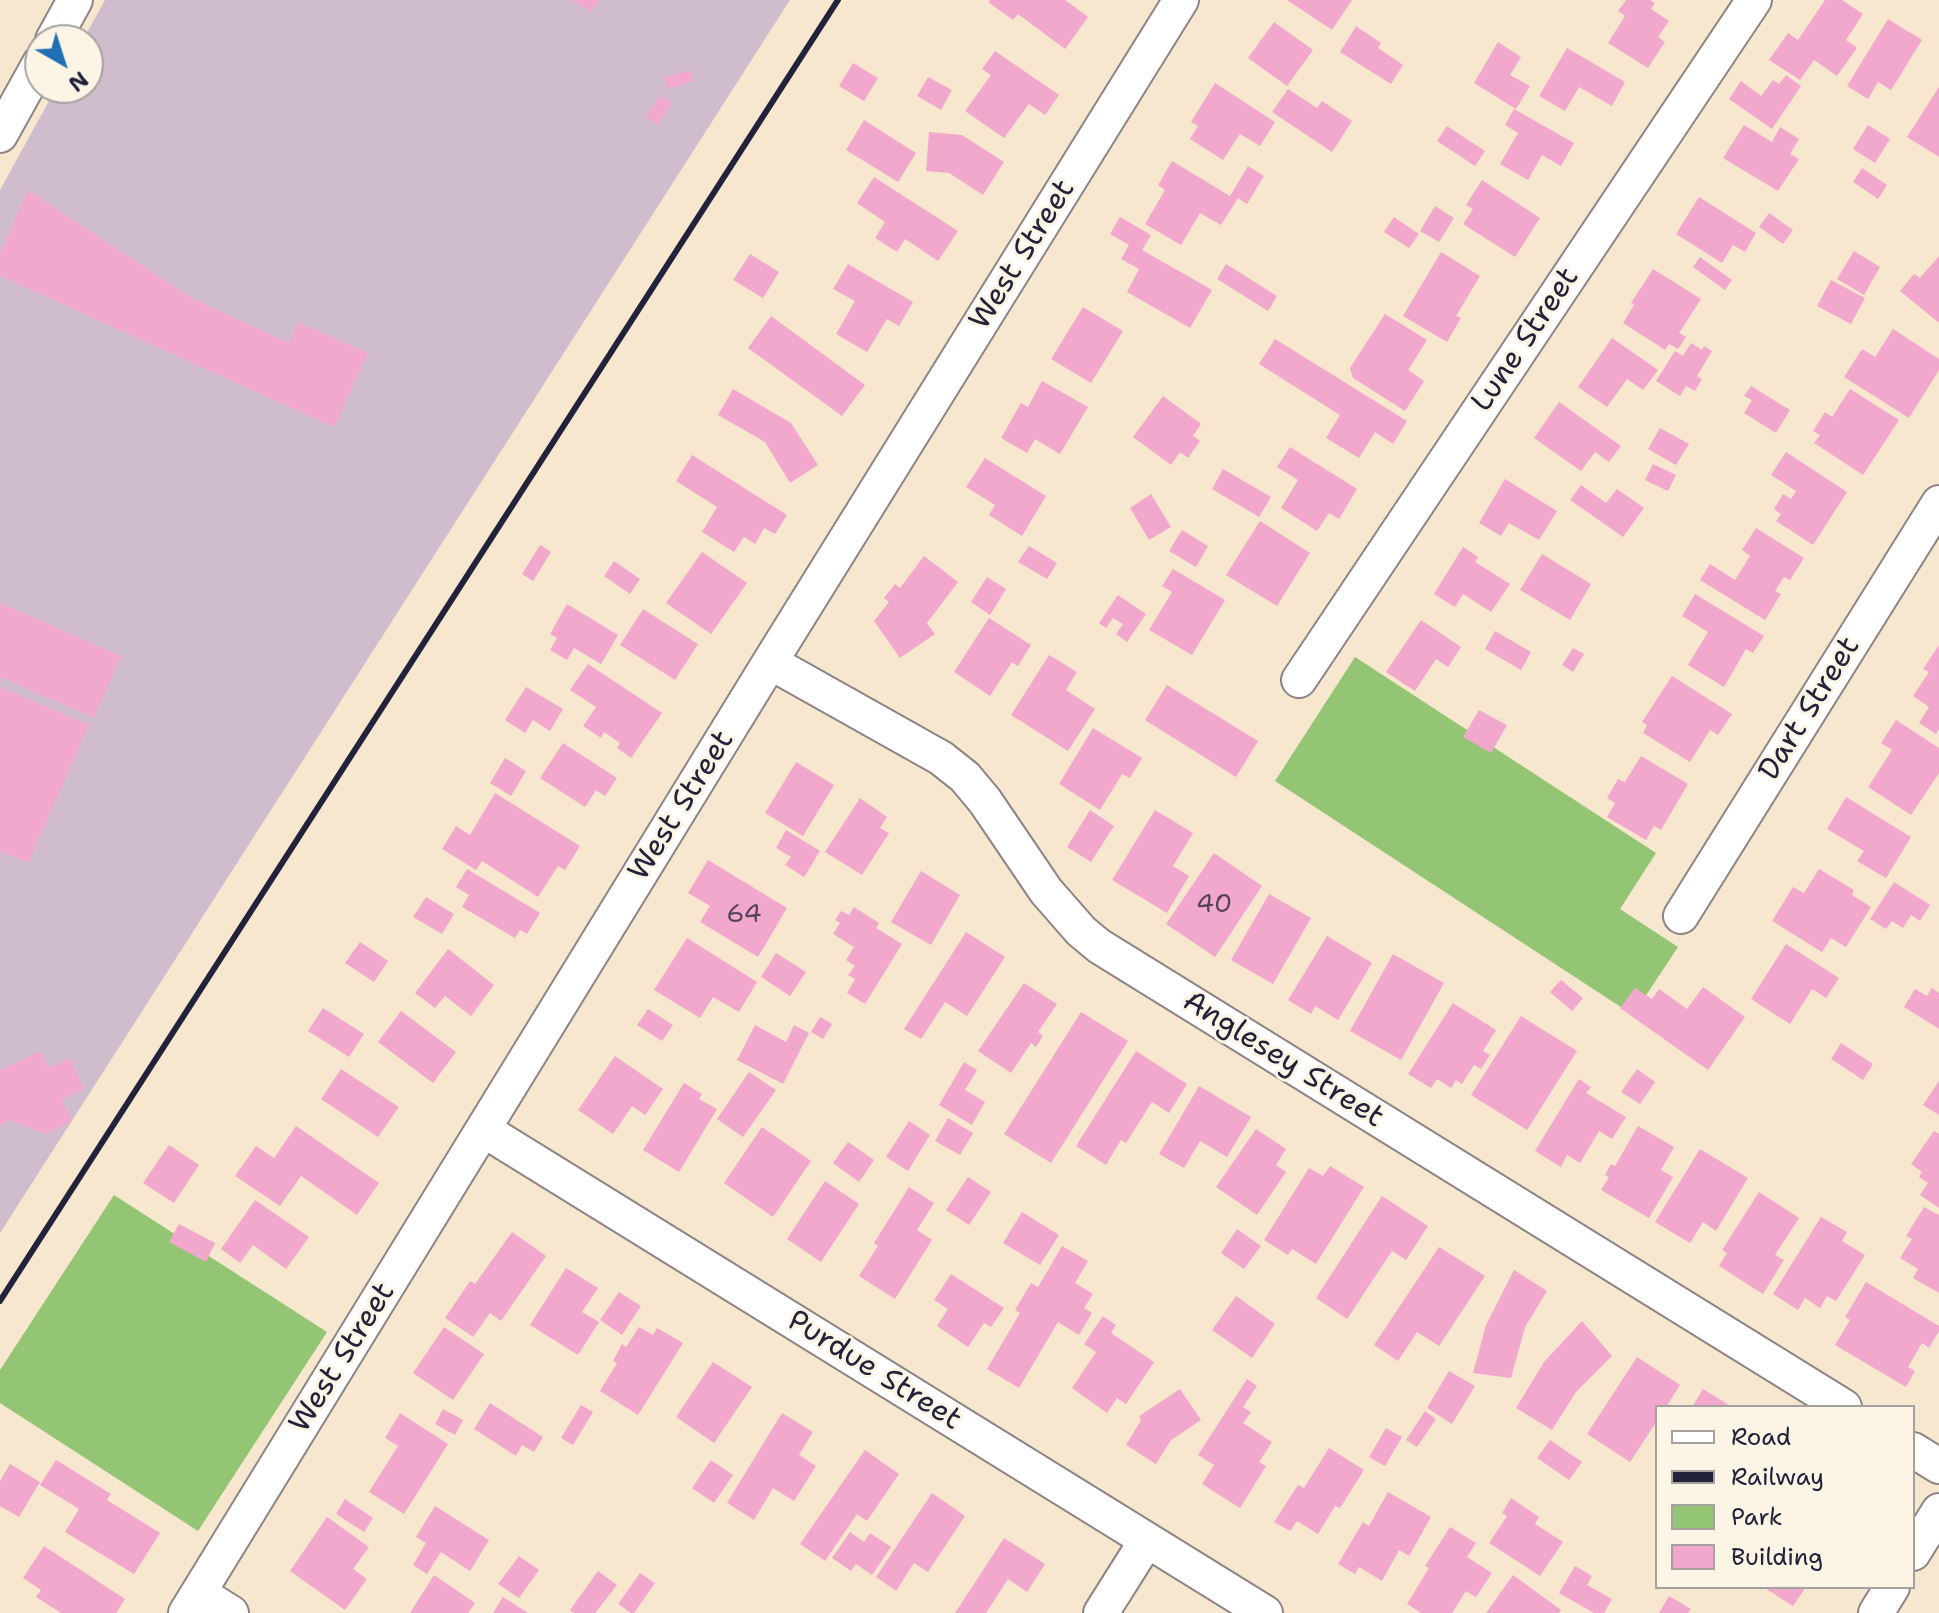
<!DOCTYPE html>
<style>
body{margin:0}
#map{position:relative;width:1939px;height:1613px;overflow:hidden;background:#f7e7cf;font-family:"Shantell Sans",sans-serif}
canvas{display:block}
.legend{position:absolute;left:1655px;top:1405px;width:260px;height:184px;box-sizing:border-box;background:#fcf5e5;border:2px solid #a5a1a1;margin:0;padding:10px 14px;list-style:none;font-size:24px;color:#22223b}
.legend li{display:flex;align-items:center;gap:16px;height:40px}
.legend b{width:40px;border:2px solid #a5a1a1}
.north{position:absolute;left:24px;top:24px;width:80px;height:80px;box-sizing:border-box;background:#fcf5e5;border:2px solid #a5a1a1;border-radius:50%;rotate:141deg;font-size:22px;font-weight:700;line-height:32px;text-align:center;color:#22223b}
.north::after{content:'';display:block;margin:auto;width:28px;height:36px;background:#1f6fb2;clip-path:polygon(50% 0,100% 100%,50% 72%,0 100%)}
</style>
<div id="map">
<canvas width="1939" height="1613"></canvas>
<ul class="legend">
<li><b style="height:10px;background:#fff"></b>Road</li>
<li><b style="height:10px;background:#22223b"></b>Railway</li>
<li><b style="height:22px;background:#94c574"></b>Park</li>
<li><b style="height:22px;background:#f2a7cd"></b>Building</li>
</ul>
<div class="north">N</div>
</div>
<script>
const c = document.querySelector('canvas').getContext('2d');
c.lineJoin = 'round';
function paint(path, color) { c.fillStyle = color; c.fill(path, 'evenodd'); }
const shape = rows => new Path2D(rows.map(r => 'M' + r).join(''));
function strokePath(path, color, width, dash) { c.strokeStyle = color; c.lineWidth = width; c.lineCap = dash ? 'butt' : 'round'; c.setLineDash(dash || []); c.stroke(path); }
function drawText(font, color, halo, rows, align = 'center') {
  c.font = font + ' "Shantell Sans",sans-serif'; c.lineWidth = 6; c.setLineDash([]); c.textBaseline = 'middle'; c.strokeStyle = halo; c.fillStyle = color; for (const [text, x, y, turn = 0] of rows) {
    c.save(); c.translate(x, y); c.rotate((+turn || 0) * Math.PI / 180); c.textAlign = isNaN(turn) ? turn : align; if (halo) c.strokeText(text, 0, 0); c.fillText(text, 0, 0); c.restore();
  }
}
paint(shape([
 [105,0,790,0,0,1233,0,190,56,88,88,88,88,40,83,40]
]), '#cfbdce');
paint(shape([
 [1355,657,1656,853,1620,909,1678,947,1633,1015,1275,781],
 [114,1195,327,1332,198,1531,0,1403,0,1370]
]), '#94c574');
paint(shape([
 [571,0,599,0,591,12],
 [990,0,1065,0,1088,17,1065,49,1018,14,1013,20,988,2],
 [1287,0,1352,0,1332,30],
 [1626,0,1650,0,1655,3,1651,9,1669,21,1658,37,1665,42,1648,68,1608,43,1625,16,1618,11],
 [1825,0,1842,0,1863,14,1846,40,1857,48,1837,76,1814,60,1800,80,1769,60,1788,33,1798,40],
 [1888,19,1922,40,1891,90,1878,82,1868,99,1847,86],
 [1274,22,1313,50,1287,86,1248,58],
 [1356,26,1381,43,1378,48,1403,65,1391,84,1340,52],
 [1498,42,1521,57,1510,75,1530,86,1516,109,1474,83],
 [1567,48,1625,82,1612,106,1579,87,1565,111,1539,96],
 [995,51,1059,95,1045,115,1029,104,1004,138,965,111,991,75,982,69],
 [853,63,878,78,864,101,839,86],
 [690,70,693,81,668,89,664,78],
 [1786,75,1801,86,1772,129,1729,99,1741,81,1761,96,1773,80,1779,84],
 [928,77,952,90,941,110,917,96],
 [1215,83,1275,122,1260,146,1240,134,1223,160,1190,139,1198,126,1191,122],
 [1939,87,1939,157,1907,137],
 [1288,89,1317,108,1322,101,1352,121,1332,152,1272,112],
 [660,95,672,103,658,125,646,118],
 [1514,109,1574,143,1561,166,1542,155,1528,180,1500,164,1518,133,1505,125],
 [864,120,916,153,898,182,846,150],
 [1744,125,1772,142,1780,127,1799,139,1790,154,1799,159,1778,191,1723,158],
 [1868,125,1890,139,1875,163,1853,149],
 [1447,126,1485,151,1475,166,1437,141],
 [929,132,962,135,1004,162,983,195,949,173,926,171],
 [1172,161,1230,196,1248,166,1264,176,1247,204,1238,198,1221,225,1200,213,1181,245,1145,224,1165,190,1158,185],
 [1862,168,1887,185,1878,199,1853,182],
 [874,177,958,231,938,261,905,239,897,252,875,238,885,222,857,203],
 [1482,180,1540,218,1515,257,1463,224,1473,209,1466,205],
 [28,190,193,299,289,343,298,322,368,353,334,427,0,276,0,253],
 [1699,197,1756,233,1745,252,1733,245,1722,263,1676,234],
 [1435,206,1454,218,1439,242,1420,231],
 [1769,213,1793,230,1783,244,1759,227],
 [1120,217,1151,235,1142,250,1212,290,1190,328,1127,292,1139,269,1121,259,1129,245,1110,234],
 [1394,217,1419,234,1409,248,1384,232],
 [1854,251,1880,267,1864,295,1837,279],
 [1441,252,1480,276,1456,316,1461,318,1447,342,1403,316],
 [750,254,779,272,763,298,733,280],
 [1939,256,1939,323,1900,291,1914,274,1920,278],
 [1700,257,1732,280,1725,290,1693,267],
 [848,264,913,302,899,326,887,319,867,352,836,334,855,301,833,289],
 [1226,264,1277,296,1268,311,1217,279],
 [1653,269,1701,299,1679,333,1686,337,1678,349,1669,344,1665,350,1623,323,1634,305,1631,303],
 [1831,280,1865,298,1851,324,1817,306],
 [1083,307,1123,331,1091,383,1051,359],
 [1385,314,1427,340,1408,370,1424,381,1405,411,1353,378,1350,368],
 [771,316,865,385,842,416,748,348],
 [1893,329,1939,359,1939,370,1909,418,1844,377,1862,349,1875,357],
 [1612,338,1658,370,1643,390,1627,379,1607,407,1578,387],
 [1275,339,1407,421,1393,444,1375,432,1359,458,1326,438,1340,415,1259,364],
 [1691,343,1702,350,1704,346,1712,351,1697,376,1702,379,1695,391,1686,386,1680,396,1656,381,1675,351,1683,356],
 [1042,381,1088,407,1060,454,1035,439,1027,453,1001,438,1021,403,1028,407],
 [1751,386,1790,410,1776,433,1744,413,1752,400,1744,396],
 [733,389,791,423,818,465,790,483,765,442,718,415],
 [1850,389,1899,420,1863,475,1814,443,1820,435,1813,431,1825,412,1832,417],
 [1163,396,1201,424,1193,436,1200,441,1188,458,1180,452,1171,465,1133,437],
 [1559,402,1621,446,1609,462,1595,452,1581,471,1534,438],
 [1660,428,1689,444,1676,465,1648,449],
 [1290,447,1357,489,1339,519,1329,513,1317,531,1281,508,1298,480,1277,467],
 [1786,452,1847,492,1813,545,1776,521,1781,514,1774,509,1783,494,1791,499,1796,491,1771,475],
 [692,455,787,515,775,534,764,528,755,544,744,537,734,552,702,532,717,507,676,481],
 [985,458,1046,496,1022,536,989,515,995,505,966,487],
 [1653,464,1676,475,1668,491,1645,480],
 [1223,469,1271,497,1259,517,1212,489],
 [1505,479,1557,511,1539,540,1509,523,1501,536,1479,523],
 [1581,485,1606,503,1617,489,1644,508,1623,537,1570,500],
 [1151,494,1171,527,1149,540,1130,508],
 [1260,521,1310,553,1277,606,1226,575],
 [1756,528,1804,558,1790,580,1784,577,1775,591,1781,594,1765,620,1700,580,1710,564,1735,580,1750,556,1742,550],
 [1182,530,1208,546,1196,567,1169,551],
 [540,545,551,552,533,581,522,574],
 [1029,546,1057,563,1047,579,1018,562],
 [1463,547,1478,557,1475,562,1510,584,1491,612,1463,594,1455,607,1434,594],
 [702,552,747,583,711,634,666,603],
 [1542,554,1591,584,1570,620,1520,590],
 [924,556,958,582,927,623,935,634,900,658,874,621,889,602,884,598,895,584,900,588],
 [614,561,640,579,630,594,604,576],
 [1173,569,1225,600,1192,655,1149,630,1172,592,1162,586],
 [987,577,1006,589,990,615,971,602],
 [1695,594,1764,636,1753,653,1746,649,1724,687,1688,665,1708,632,1682,616],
 [1118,595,1146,614,1127,642,1116,634,1123,624,1113,618,1106,628,1099,623],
 [0,603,121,656,94,718,0,677],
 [567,604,618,635,601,664,574,648,567,660,550,650,557,638,550,634],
 [643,609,698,644,675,680,620,645],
 [989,618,1031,645,1018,666,1012,662,990,696,954,672],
 [1421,620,1461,647,1448,667,1436,659,1415,691,1386,672],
 [1495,631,1531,652,1521,670,1485,649],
 [1939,645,1939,729,1936,734,1919,723,1929,707,1913,696,1929,672,1923,669],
 [1573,648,1584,654,1573,672,1562,665],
 [1049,655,1077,672,1066,690,1095,709,1068,751,1011,715],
 [588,664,662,713,631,758,617,748,620,743,604,732,601,738,583,726,596,707,570,690],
 [1672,676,1732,714,1718,735,1710,730,1690,762,1643,733,1647,725,1642,722],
 [1167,685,1258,741,1236,777,1145,720],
 [0,687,89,725,28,863,0,851],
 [526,687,563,709,550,731,533,720,525,733,505,720],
 [1479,710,1507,725,1491,753,1463,737],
 [1896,720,1939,748,1939,773,1911,815,1868,787,1892,750,1881,743],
 [1093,728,1142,758,1130,778,1122,774,1100,810,1059,784],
 [563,743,617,778,605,796,596,790,585,807,540,778],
 [1641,756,1688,784,1661,830,1654,826,1646,840,1607,817,1615,803,1607,798,1618,779,1625,782],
 [505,758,526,771,511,796,490,783],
 [796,762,834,785,803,836,765,813],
 [495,793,580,846,565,870,558,866,538,897,482,861,476,870,442,849,456,826,470,835],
 [1846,797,1911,837,1886,878,1857,861,1864,851,1827,829],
 [860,798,887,817,880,828,889,833,862,875,825,852],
 [1090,810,1114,826,1091,862,1067,847],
 [1155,810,1193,833,1173,866,1189,876,1167,913,1112,880],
 [786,830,820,851,804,877,785,865,791,857,776,848],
 [1214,853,1262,886,1215,957,1166,924],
 [708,860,787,908,758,957,700,922,710,906,688,893],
 [467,869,540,913,527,934,520,930,515,938,462,907,469,895,456,887],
 [1819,869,1854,890,1852,895,1871,907,1846,947,1831,938,1822,952,1772,921,1793,887,1804,893],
 [921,871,960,895,931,945,891,922],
 [1894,882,1930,905,1920,921,1911,915,1903,928,1892,921,1886,929,1870,919],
 [1269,894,1311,918,1273,984,1231,960],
 [426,897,454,914,442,934,413,917],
 [854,907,879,923,876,928,902,944,865,1004,847,993,855,979,848,975,855,966,846,960,854,947,833,934,840,923,835,920,841,911,849,915],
 [966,932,1005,957,967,1016,945,1002,921,1039,904,1029],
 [1327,936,1372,963,1338,1020,1315,1006,1311,1014,1288,1000],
 [687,938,757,982,739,1012,713,997,700,1018,654,990],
 [360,942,388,961,374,982,345,963],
 [1786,944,1839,978,1826,998,1812,989,1790,1024,1751,999],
 [448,949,494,985,471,1016,445,996,435,1008,415,993],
 [776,953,806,972,790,996,761,977],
 [1393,954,1444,983,1401,1060,1350,1031],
 [1561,980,1583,998,1572,1011,1550,992],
 [1024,983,1057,1004,1038,1032,1043,1036,1036,1047,1031,1043,1011,1073,978,1051],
 [1703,987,1745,1017,1708,1070,1620,1008,1635,988,1652,999,1659,989,1687,1009],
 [1932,988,1939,993,1939,1029,1904,1007,1915,989,1927,996],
 [1453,1003,1496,1030,1483,1051,1490,1055,1481,1069,1474,1065,1462,1084,1456,1080,1451,1088,1437,1079,1431,1088,1408,1074],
 [323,1008,364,1034,349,1057,308,1031],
 [648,1009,673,1025,662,1041,637,1025],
 [401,1011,456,1052,433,1083,378,1042],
 [1081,1012,1128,1041,1051,1163,1004,1134],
 [1521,1016,1577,1051,1527,1130,1471,1095],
 [820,1017,832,1024,823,1039,811,1032],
 [755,1025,786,1042,794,1025,809,1033,783,1084,737,1060],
 [1841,1043,1873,1064,1863,1080,1831,1059],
 [41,1051,48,1068,70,1058,84,1089,62,1099,72,1121,45,1134,10,1120,0,1125,0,1070],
 [1136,1051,1187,1084,1169,1113,1152,1102,1126,1143,1121,1140,1106,1165,1076,1146],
 [615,1056,663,1089,645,1115,632,1106,613,1134,578,1110],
 [964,1062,977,1070,965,1090,985,1102,972,1125,939,1105],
 [341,1069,399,1107,378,1137,321,1099],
 [1637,1069,1655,1082,1640,1104,1621,1092],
 [749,1072,776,1090,743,1137,717,1119],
 [1579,1079,1591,1087,1586,1093,1626,1117,1612,1139,1599,1131,1580,1163,1567,1155,1561,1167,1535,1151],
 [1939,1081,1939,1115,1923,1105],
 [684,1083,702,1094,699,1099,717,1109,679,1172,643,1150],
 [1199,1086,1251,1117,1227,1157,1200,1141,1184,1168,1159,1154],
 [948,1118,973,1133,960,1155,935,1141],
 [909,1121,930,1135,908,1171,886,1157],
 [296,1126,379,1183,357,1215,301,1176,280,1206,235,1176,256,1146,274,1158],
 [1638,1126,1674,1147,1661,1170,1673,1177,1649,1218,1601,1190,1609,1177,1605,1175,1611,1164,1615,1166],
 [762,1127,811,1161,773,1217,724,1183],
 [1256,1129,1286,1149,1276,1165,1286,1172,1257,1215,1216,1187],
 [1934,1131,1939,1134,1939,1208,1920,1195,1928,1183,1919,1177,1922,1172,1911,1164],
 [848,1142,874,1160,859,1182,833,1163],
 [169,1145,199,1165,174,1203,143,1183],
 [1700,1149,1748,1178,1716,1231,1703,1222,1690,1243,1655,1222],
 [1330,1166,1364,1187,1316,1264,1292,1249,1288,1255,1264,1240,1309,1168,1323,1176],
 [968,1177,991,1192,969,1225,946,1210],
 [825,1181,859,1204,821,1262,787,1239],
 [909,1187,934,1203,917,1230,932,1240,895,1299,859,1276,878,1246,874,1243],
 [1759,1192,1799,1218,1775,1255,1784,1260,1763,1294,1719,1266,1727,1253,1722,1250],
 [1382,1196,1428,1226,1406,1260,1392,1251,1347,1319,1316,1298],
 [255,1200,309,1237,286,1269,253,1245,240,1263,221,1249],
 [1924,1207,1939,1215,1939,1293,1913,1278,1918,1269,1900,1258,1912,1239,1906,1236],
 [1022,1212,1059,1235,1040,1265,1003,1243],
 [1821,1217,1847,1232,1842,1241,1865,1255,1836,1301,1827,1296,1820,1308,1805,1298,1798,1310,1773,1294],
 [179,1224,215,1243,206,1262,169,1242],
 [1237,1229,1261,1246,1244,1269,1221,1253],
 [512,1232,546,1256,501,1321,490,1313,473,1337,445,1318,470,1281,475,1284],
 [1062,1246,1088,1261,1075,1283,1093,1294,1084,1308,1092,1313,1079,1335,1058,1322,1019,1388,987,1369,1020,1313,1015,1310,1031,1283,1038,1287],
 [1439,1247,1485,1276,1439,1346,1417,1332,1398,1361,1374,1345],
 [566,1268,598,1288,582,1312,599,1322,578,1355,530,1325],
 [1514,1270,1547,1291,1525,1327,1511,1378,1473,1373,1486,1325],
 [951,1274,1004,1308,991,1327,984,1323,968,1347,937,1326,948,1309,934,1300],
 [1866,1282,1939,1326,1939,1331,1929,1348,1922,1343,1908,1367,1915,1371,1906,1387,1835,1345,1850,1320,1845,1317],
 [619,1292,641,1306,622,1335,600,1320],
 [1236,1296,1275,1324,1252,1358,1212,1330],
 [1103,1316,1116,1325,1111,1333,1154,1362,1126,1404,1117,1398,1107,1413,1072,1388,1096,1352,1084,1344],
 [1582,1321,1612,1356,1576,1392,1552,1430,1516,1408,1544,1362],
 [444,1327,484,1354,453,1400,413,1373],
 [639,1327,653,1335,657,1328,683,1343,638,1415,600,1391,617,1363,613,1361,622,1344,626,1347],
 [1637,1357,1680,1385,1666,1407,1657,1407,1657,1421,1630,1462,1587,1434],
 [713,1362,752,1387,714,1443,676,1417],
 [1449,1371,1475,1386,1452,1424,1427,1408],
 [1247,1379,1257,1386,1243,1407,1251,1412,1243,1423,1272,1442,1259,1462,1266,1466,1240,1508,1202,1484,1214,1465,1198,1455],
 [1180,1389,1201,1420,1171,1440,1156,1464,1126,1445,1141,1420,1139,1416],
 [1703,1389,1732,1407,1692,1407],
 [490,1403,543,1437,534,1452,522,1445,516,1456,474,1429],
 [581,1405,593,1412,573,1445,561,1438],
 [443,1409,463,1420,455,1435,435,1424],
 [1425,1411,1436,1419,1417,1447,1406,1440],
 [400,1413,448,1444,404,1514,369,1492,398,1446,385,1438],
 [782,1413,813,1432,799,1455,816,1466,794,1501,773,1488,754,1520,727,1503],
 [1386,1428,1402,1437,1385,1466,1369,1457],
 [1550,1440,1582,1462,1569,1480,1537,1458],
 [1329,1448,1364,1470,1340,1508,1335,1506,1318,1534,1297,1521,1290,1531,1274,1522,1298,1485,1304,1488],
 [865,1450,899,1474,867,1521,857,1514,825,1561,800,1544],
 [56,1460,111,1494,107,1500,160,1533,134,1574,65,1532,79,1509,40,1485],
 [711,1460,733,1475,714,1503,692,1488],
 [10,1464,40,1482,19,1517,0,1506,0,1481],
 [1388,1492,1431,1517,1409,1556,1399,1550,1382,1581,1359,1567,1355,1574,1338,1564,1363,1522,1369,1526],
 [932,1493,965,1516,928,1572,914,1563,896,1591,876,1577],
 [1511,1498,1539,1517,1535,1524,1563,1542,1540,1576,1489,1543,1507,1516,1502,1513],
 [345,1499,373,1518,364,1532,336,1514],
 [435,1506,489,1540,470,1571,441,1552,427,1574,413,1565,426,1543,416,1537],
 [327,1517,369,1547,353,1569,367,1579,345,1610,290,1571],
 [1450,1527,1476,1543,1467,1557,1492,1573,1476,1597,1466,1591,1452,1613,1421,1613,1407,1604,1429,1568,1425,1566],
 [850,1532,864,1542,870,1533,891,1547,872,1575,856,1564,851,1571,832,1558],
 [1004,1538,1045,1564,1027,1592,1008,1579,986,1613,955,1613],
 [44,1546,125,1599,116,1613,61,1613,36,1597,41,1590,23,1578],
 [519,1556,539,1570,519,1598,498,1584],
 [1575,1566,1592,1576,1587,1585,1612,1599,1604,1613,1594,1613,1559,1593],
 [598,1571,617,1585,595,1613,574,1613,570,1610],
 [640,1573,655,1583,634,1613,631,1613,618,1604],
 [434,1575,475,1603,468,1613,410,1613],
 [1513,1575,1561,1610,1559,1613,1486,1613],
 [1763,1587,1806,1587,1793,1606],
 [1669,1596,1691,1609,1688,1613,1659,1613],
 [503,1597,528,1613,493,1613]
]), '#f2a7cd');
const street = shape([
 [53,40,75,0],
 [0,135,40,63],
 [770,662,941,758,965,777,985,801,1046,891,1081,931,1099,946,1844,1407],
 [1299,680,1754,0],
 [1681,916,1939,503],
 [484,1130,1265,1613],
 [1913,1450,1939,1466],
 [1913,1553,1939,1511],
 [199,1593,231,1613],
 [186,1613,770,662,1181,0],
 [1101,1613,1147,1540],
 [1876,1613,1892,1587]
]);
strokePath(street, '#8c8485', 38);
strokePath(street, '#fff', 34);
strokePath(shape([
 [0,1301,838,0]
]), '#22223b', 6);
drawText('26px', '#564360', null, [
 ["40",1214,905],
 ["64",744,915]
]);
drawText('30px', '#22223b', '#fcf5e5', [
 ["West Street",1023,255,-58],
 ["Lune Street",1526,340,-56],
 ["Dart Street",1810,709,-58],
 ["West Street",682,806,-58],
 ["Anglesey Street",1283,1060,32],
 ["West Street",343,1358,-58],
 ["Purdue Street",874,1371,32]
]);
</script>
